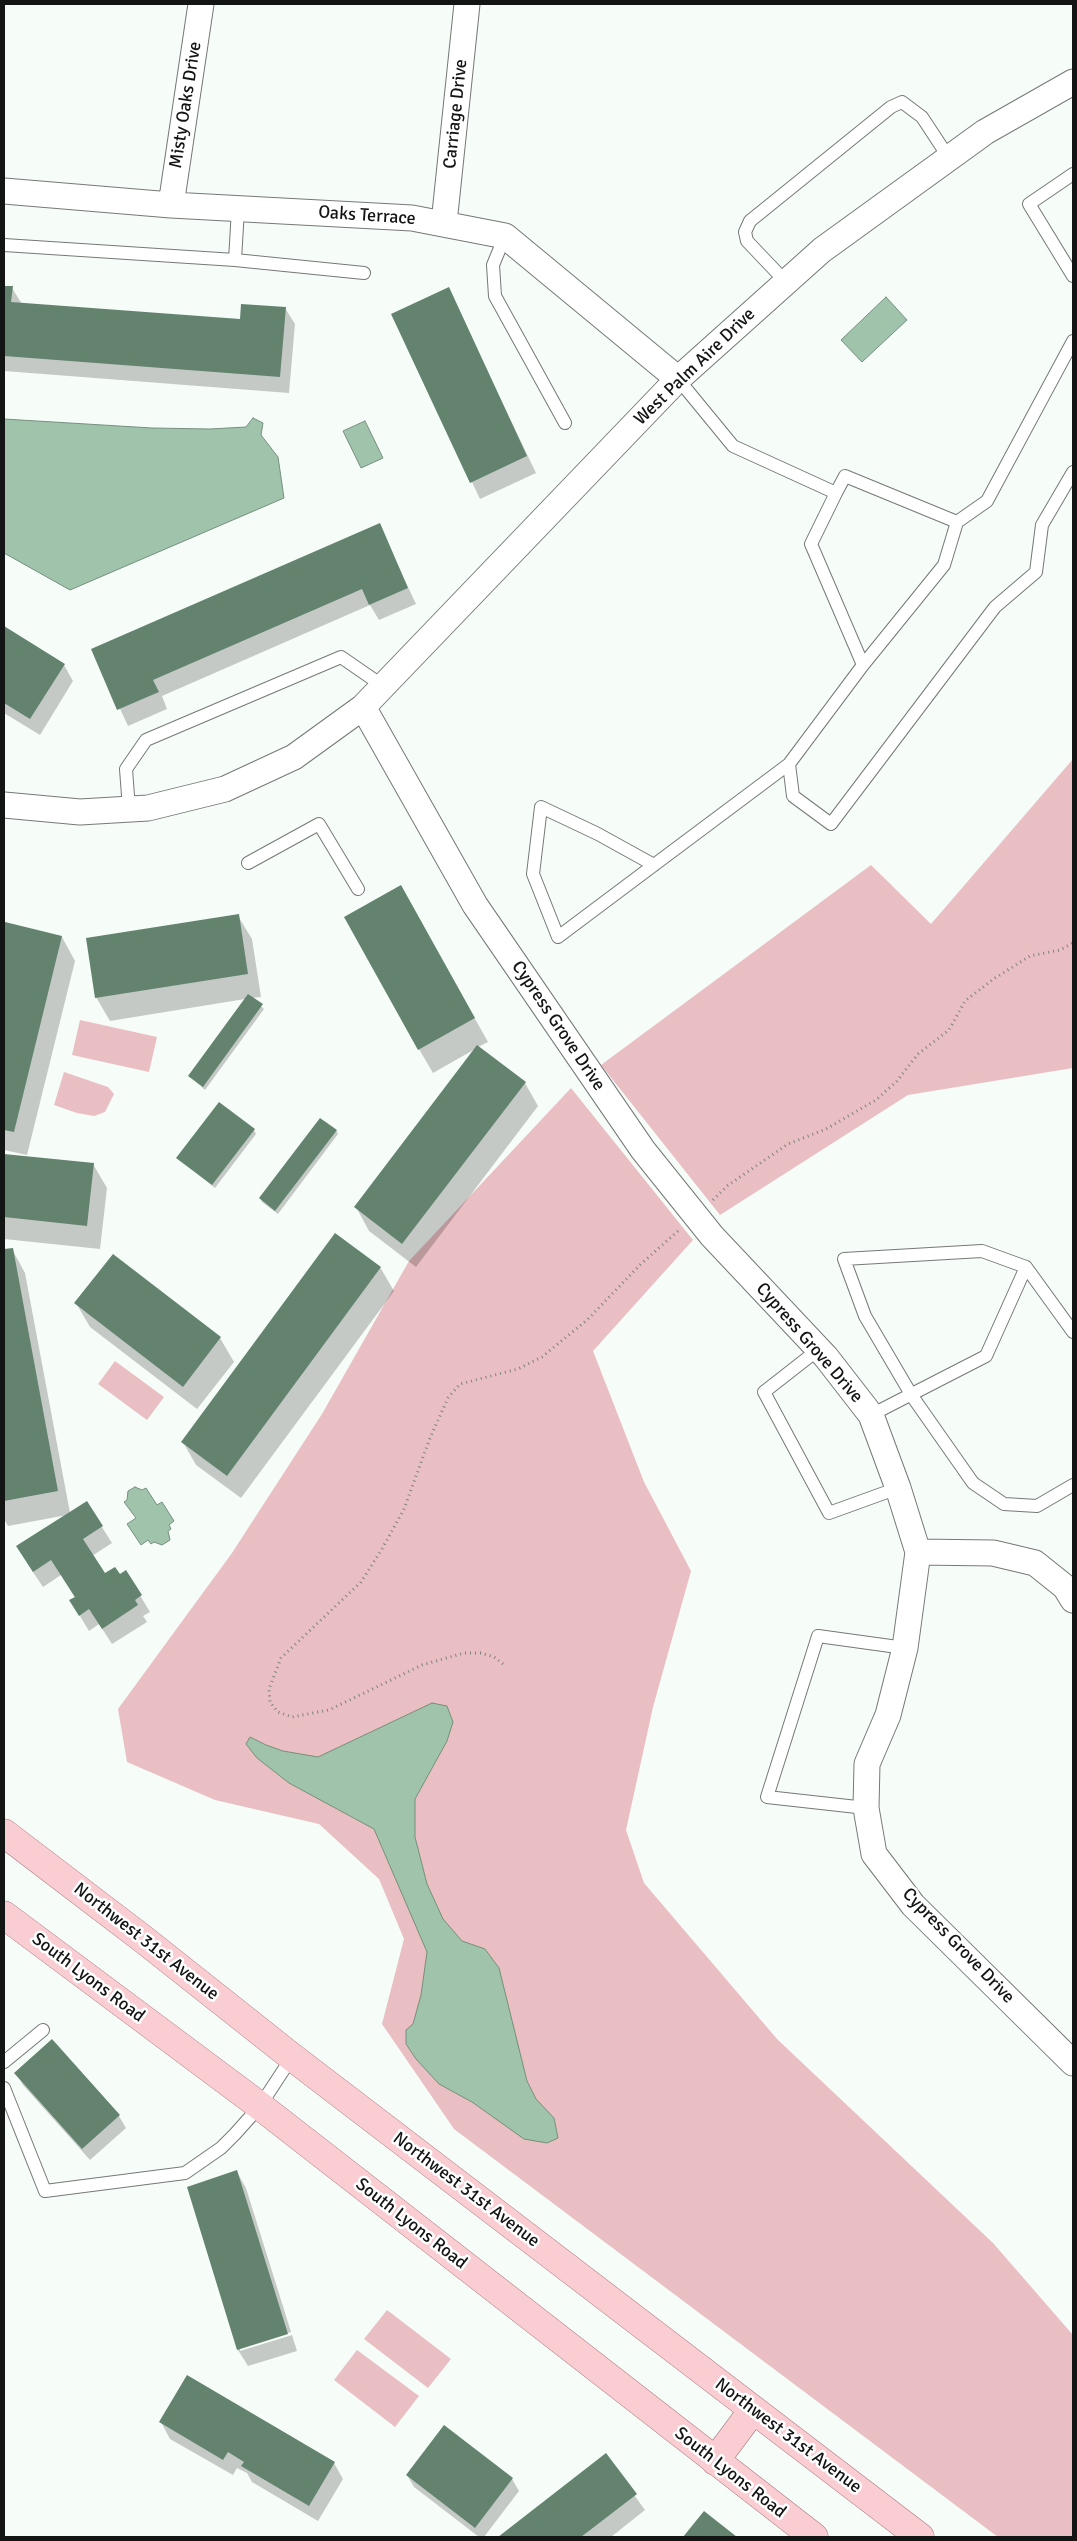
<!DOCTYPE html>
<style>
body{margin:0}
#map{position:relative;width:1077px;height:2541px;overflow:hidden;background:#f6fcf8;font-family:Signika,sans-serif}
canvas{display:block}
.frame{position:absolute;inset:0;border:5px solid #131514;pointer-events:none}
</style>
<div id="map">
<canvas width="1077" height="2541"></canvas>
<div class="frame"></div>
</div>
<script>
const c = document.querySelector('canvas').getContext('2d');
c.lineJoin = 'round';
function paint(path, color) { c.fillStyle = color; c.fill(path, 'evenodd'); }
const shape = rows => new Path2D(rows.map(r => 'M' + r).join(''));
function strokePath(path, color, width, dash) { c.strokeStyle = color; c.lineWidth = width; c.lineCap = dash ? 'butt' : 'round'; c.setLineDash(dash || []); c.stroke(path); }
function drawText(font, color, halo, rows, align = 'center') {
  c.font = font + ' Signika,sans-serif'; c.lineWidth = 5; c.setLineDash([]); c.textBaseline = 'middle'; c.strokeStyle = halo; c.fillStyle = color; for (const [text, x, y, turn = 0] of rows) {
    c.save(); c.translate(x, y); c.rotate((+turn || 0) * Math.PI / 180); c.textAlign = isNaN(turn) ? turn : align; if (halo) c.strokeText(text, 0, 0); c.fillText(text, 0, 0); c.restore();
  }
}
paint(shape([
 [1073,759,1073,1068,908,1095,720,1215,601,1065,871,865,931,924],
 [80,1020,157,1037,149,1072,72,1055],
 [64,1072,108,1087,114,1094,105,1112,94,1116,77,1113,54,1105],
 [571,1088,693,1240,593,1351,644,1482,691,1571,653,1707,626,1830,644,1883,777,2039,993,2243,1073,2335,1073,2537,998,2537,454,2129,382,2024,404,1939,379,1879,319,1824,215,1800,127,1762,118,1709,232,1553,322,1414,409,1261],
 [115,1361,164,1397,147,1420,98,1384],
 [387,2310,451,2359,428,2388,364,2339],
 [357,2350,419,2396,395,2427,334,2380]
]), '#e9bfc3');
const water = shape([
 [886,297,907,320,862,362,841,340,886,297],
 [253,418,263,423,261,435,278,457,284,498,70,590,4,553,4,419,152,428,210,429,246,427,253,418],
 [365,421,383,458,361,468,343,431,365,421],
 [135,1487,142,1490,146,1488,157,1505,162,1502,174,1521,169,1525,171,1529,168,1531,170,1540,162,1545,154,1542,151,1544,148,1540,141,1545,127,1524,136,1518,124,1502,127,1500,128,1491,135,1487],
 [432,1703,447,1706,453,1722,447,1741,415,1799,415,1837,427,1884,443,1919,462,1941,485,1949,499,1968,527,2081,536,2099,554,2118,558,2138,547,2143,524,2139,472,2102,439,2084,416,2059,406,2044,406,2030,413,2024,421,1995,427,1952,374,1829,289,1783,257,1758,246,1744,250,1737,266,1745,283,1751,318,1757,432,1703]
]);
paint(water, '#a0c3ac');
strokePath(water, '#768f7e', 1);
paint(shape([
 [4,287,12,288,22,304,241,321,285,308,295,324,289,393,4,371],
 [448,289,536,473,480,499,393,315],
 [379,525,416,604,379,620,370,605,162,696,167,709,128,726,93,650],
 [4,628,64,665,73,681,40,735,4,713],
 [414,910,488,1042,478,1047,525,1083,538,1106,416,1267,369,1231,356,1207,477,1048,433,1073,419,1049],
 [238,916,252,939,261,997,252,998,264,1009,205,1090,189,1076,245,999,110,1021,96,997],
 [6,924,62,937,75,961,27,1155,4,1150,4,935],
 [254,1130,256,1134,215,1188,178,1158],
 [336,1130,338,1134,278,1214,262,1202,260,1198],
 [4,1155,93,1164,107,1188,100,1249,4,1239],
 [12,1249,25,1273,70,1513,86,1502,112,1543,92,1556,105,1575,119,1576,126,1572,150,1612,143,1616,147,1622,112,1644,99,1624,89,1631,71,1601,75,1598,61,1575,43,1587,27,1563,67,1515,8,1526,4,1519,4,1251],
 [113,1255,220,1338,234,1362,197,1409,90,1327,76,1303],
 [380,1267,394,1291,241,1498,196,1465,183,1442],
 [16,2073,119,2116,126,2128,90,2160,23,2085],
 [237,2172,246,2188,291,2332,240,2348,240,2351,292,2335,297,2351,248,2366,238,2350,188,2188],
 [161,2422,334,2463,343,2479,318,2521,252,2482,247,2473,237,2468,233,2475,170,2439],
 [605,2455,645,2510,611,2537,500,2537],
 [407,2475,512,2479,519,2491,484,2537,479,2537,414,2487],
 [704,2513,735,2537,685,2537]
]), '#0003');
paint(shape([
 [4,286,13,286,11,302,240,319,241,304,286,307,280,377,4,356],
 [449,287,527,456,470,483,391,314],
 [380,523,408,588,369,605,362,589,153,680,159,692,117,710,91,649],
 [4,626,65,664,30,719,4,703],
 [401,885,475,1018,418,1050,344,917],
 [239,914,248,974,95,998,86,938],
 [5,922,62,936,14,1132,4,1130],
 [248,994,263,1004,203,1087,188,1076],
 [477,1045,526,1082,402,1244,354,1207],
 [219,1102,255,1129,212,1185,176,1158],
 [320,1118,337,1130,275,1211,259,1198],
 [4,1154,94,1163,87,1226,4,1217],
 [335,1233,381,1267,227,1476,181,1442],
 [13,1248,58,1491,4,1501,4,1249],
 [113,1254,221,1337,183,1387,74,1303],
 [87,1501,103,1526,83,1539,105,1573,115,1567,120,1574,126,1570,142,1595,135,1600,138,1605,102,1629,89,1609,79,1616,69,1600,75,1597,51,1560,33,1572,16,1546],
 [52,2039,120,2115,82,2149,14,2073],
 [237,2170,288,2334,237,2350,187,2187],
 [187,2375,335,2462,309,2506,241,2466,244,2462,228,2452,223,2460,159,2422],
 [444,2425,513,2478,475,2528,406,2475],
 [606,2453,637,2494,581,2537,498,2537],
 [704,2511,737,2537,683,2537]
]), '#63836f');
const lane = shape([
 [1073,174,1029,204,1073,276],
 [505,236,493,265,495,296,565,423],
 [4,245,235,260,238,209],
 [235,260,364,273],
 [786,282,747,241,745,232,750,221,891,107,902,102,922,117,949,158],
 [836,493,845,476,957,522],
 [863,665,944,565,957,522,987,501,1073,341],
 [789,764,793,796,831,824,995,607,1036,572,1042,525,1073,472],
 [129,809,126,769,146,740,341,657,383,686],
 [248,863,319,824,358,889],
 [654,865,598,834,541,807,533,874,558,937,654,865,789,764,863,665,811,544,836,493,733,446,678,379],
 [1026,1267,982,1251,844,1259,865,1316,912,1396,973,1483,1004,1504,1037,1506,1073,1485],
 [819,1349,764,1392,829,1513,898,1488],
 [871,1415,986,1356,1026,1267,1073,1332],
 [866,1808,767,1797,818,1636,905,1648],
 [4,2062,43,2030],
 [4,2088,45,2191,185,2173,221,2148,235,2134,260,2106,292,2057]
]);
const street = shape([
 [4,191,171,205,412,218,505,236,678,379],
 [171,205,201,4],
 [444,223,467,4],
 [363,707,475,905,643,1150,712,1236,826,1357,871,1415,898,1488,918,1552,905,1648,888,1715,867,1764,866,1808,874,1854,913,1905,1073,2063],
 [4,805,80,812,148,808,225,789,294,757,363,707,678,379,822,250,985,132,1073,82],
 [918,1552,993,1553,1035,1563,1065,1587,1073,1600]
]);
const primary = shape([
 [4,1833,143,1939,292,2057,920,2537],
 [4,1915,260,2106,814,2537],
 [715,2461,753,2410]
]);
strokePath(lane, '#757976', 14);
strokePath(street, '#757976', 27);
strokePath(primary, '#a7767c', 29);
strokePath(shape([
 [713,1200,727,1186,788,1144,826,1129,876,1100,897,1081,918,1054,949,1030,965,1001,995,978,1030,956,1060,950,1073,943],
 [503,1664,494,1657,481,1653,464,1653,422,1665,329,1710,292,1717,278,1712,270,1702,269,1689,281,1658,361,1582,382,1549,404,1509,430,1438,448,1398,460,1384,518,1369,542,1357,587,1320,641,1264,678,1231]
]), '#7e8280', 3, [1, 4]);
strokePath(lane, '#fff', 12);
strokePath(street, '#fff', 25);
strokePath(primary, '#facdd2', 28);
drawText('18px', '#131514', '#fff', [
 ["Misty Oaks Drive",186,105,-81],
 ["Carriage Drive",456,114,-84],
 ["Oaks Terrace",367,216,4],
 ["West Palm Aire Drive",695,367,-44],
 ["Cypress Grove Drive",558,1026,56],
 ["Cypress Grove Drive",809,1343,49],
 ["Northwest 31st Avenue",146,1942,38],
 ["Cypress Grove Drive",958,1946,46],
 ["South Lyons Road",88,1978,37],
 ["Northwest 31st Avenue",466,2190,37],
 ["South Lyons Road",411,2224,38],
 ["Northwest 31st Avenue",788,2436,37],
 ["South Lyons Road",730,2473,38]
]);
</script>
